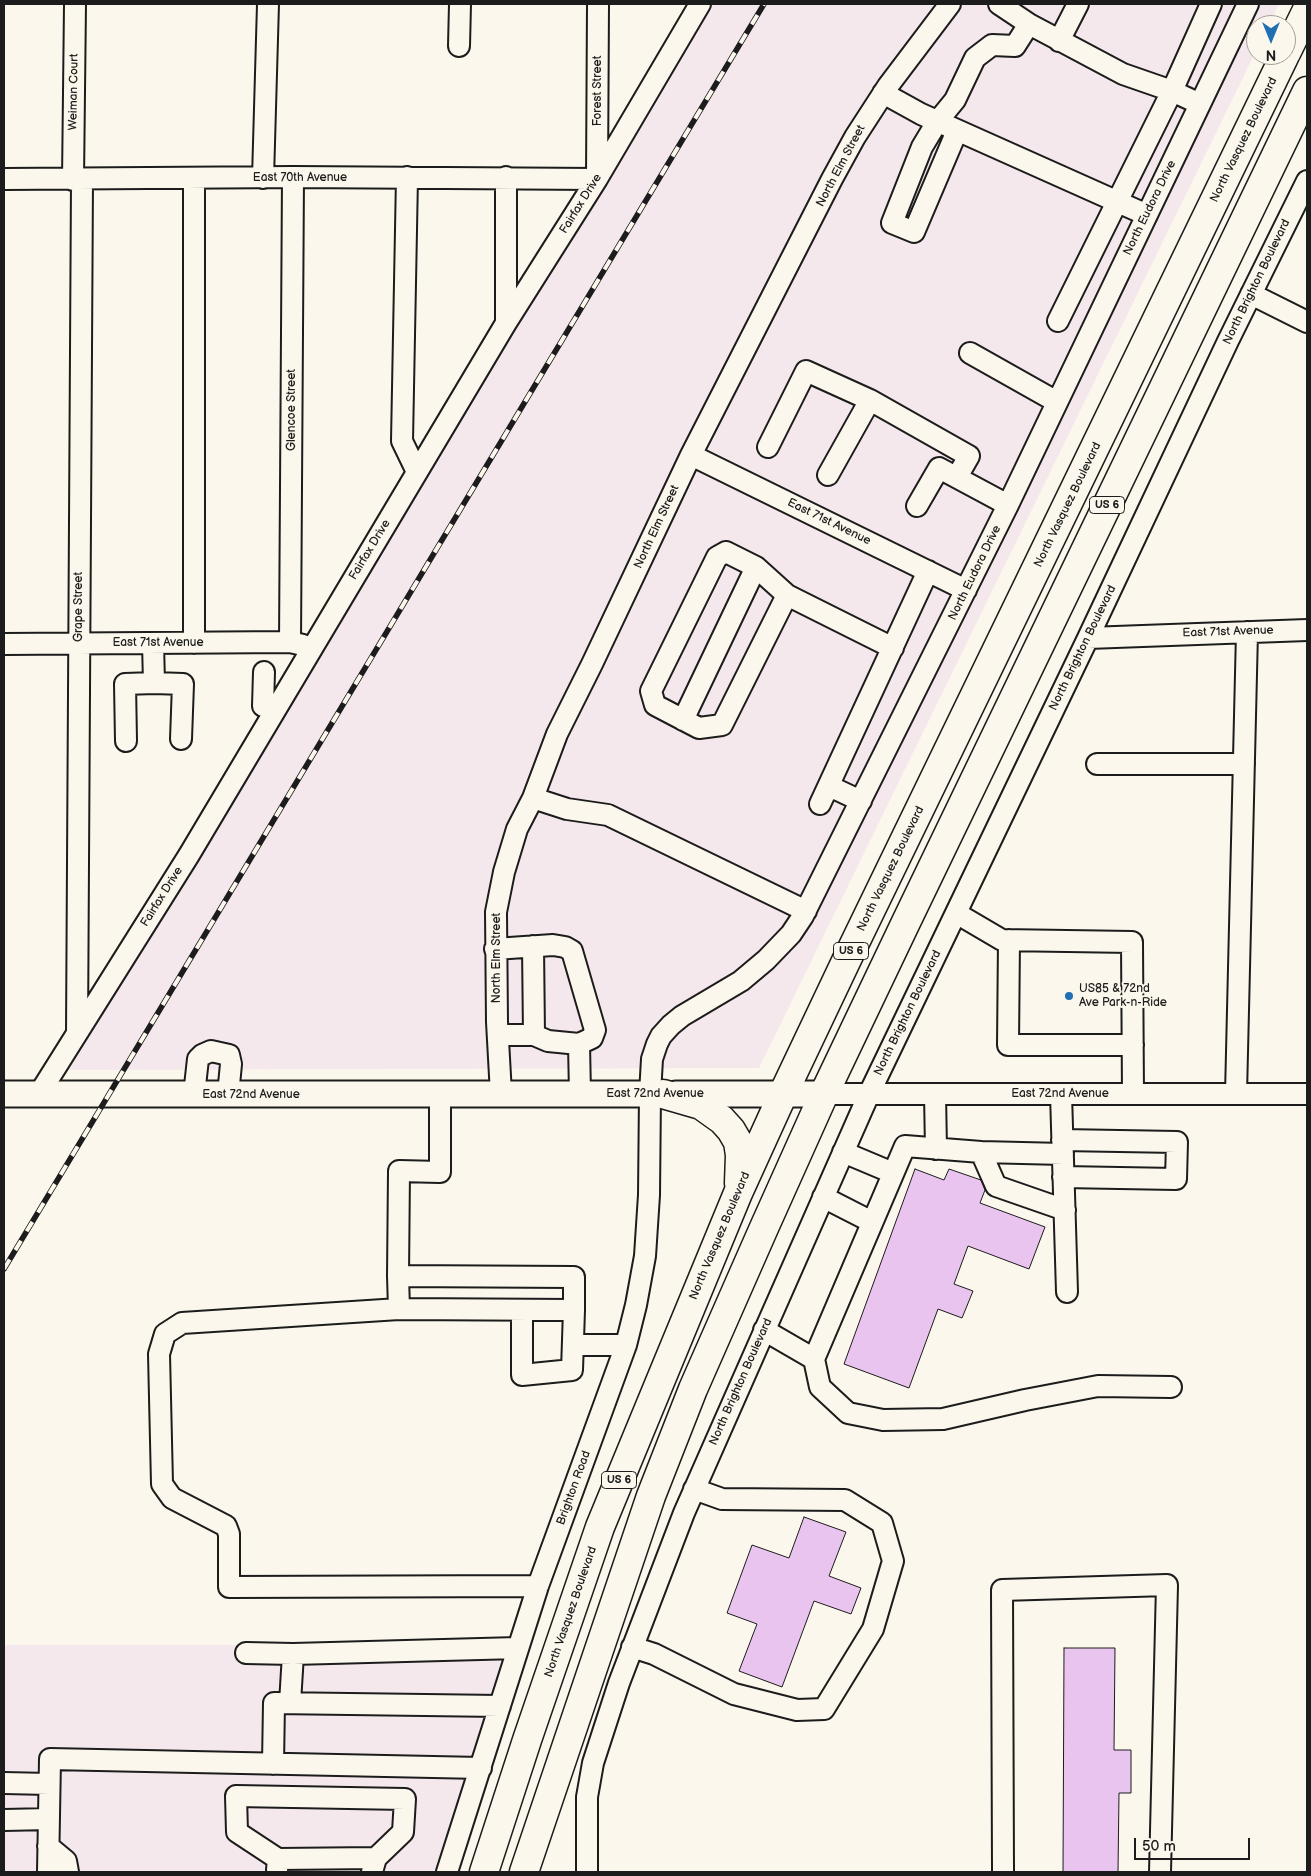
<!DOCTYPE html>
<style>
body{margin:0}
#map{position:relative;width:1311px;height:1876px;overflow:hidden;background:#fbf7ec;font-family:"Balsamiq Sans",sans-serif}
canvas{display:block}
.frame{position:absolute;inset:0;border:5px solid #1c1c1c;pointer-events:none}
.north{position:absolute;left:1246px;top:15px;width:50px;height:50px;box-sizing:border-box;background:#fbf7ec;border:1px solid #a29f99;border-radius:50%;rotate:180deg;font-size:14px;font-weight:700;line-height:20px;text-align:center;color:#1c1c1c}
.north::after{content:'';display:block;margin:auto;width:18px;height:22px;background:#1f6fb2;clip-path:polygon(50% 0,100% 100%,50% 72%,0 100%)}
.scale{position:absolute;left:1134px;top:1838px;width:116px;height:22px;box-sizing:border-box;border:2px solid #1c1c1c;border-top:0;padding-left:6px;font-size:15px;line-height:18px;white-space:nowrap;color:#1c1c1c;-webkit-text-stroke:4px #fbf7ec;paint-order:stroke}
</style>
<div id="map">
<canvas width="1311" height="1876"></canvas>
<div class="frame"></div>
<div class="north">N</div>
<div class="scale">50 m</div>
</div>
<script>
const c = document.querySelector('canvas').getContext('2d');
c.lineJoin = 'round';
function paint(path, color) { c.fillStyle = color; c.fill(path, 'evenodd'); }
const shape = rows => new Path2D(rows.map(r => 'M' + r).join(''));
function strokePath(path, color, width, dash) { c.strokeStyle = color; c.lineWidth = width; c.lineCap = dash ? 'butt' : 'round'; c.setLineDash(dash || []); c.stroke(path); }
function drawText(font, color, halo, rows, align = 'center') {
  c.font = font + ' "Balsamiq Sans",sans-serif'; c.lineWidth = 4; c.setLineDash([]); c.textBaseline = 'middle'; c.strokeStyle = halo; c.fillStyle = color; for (const [text, x, y, turn = 0] of rows) {
    c.save(); c.translate(x, y); c.rotate((+turn || 0) * Math.PI / 180); c.textAlign = isNaN(turn) ? turn : align; if (halo) c.strokeText(text, 0, 0); c.fillText(text, 0, 0); c.restore();
  }
}
paint(shape([
 [710,4,1279,4,1269,25,1256,25,1256,51,759,1068,69,1070],
 [520,1642,447,1872,4,1872,4,1645,270,1645]
]), '#f5e8ed');
const building = shape([
 [915,1169,944,1180,949,1169,981,1180,985,1190,980,1203,1045,1227,1029,1269,968,1246,954,1284,973,1291,962,1318,938,1309,909,1388,844,1364,915,1169],
 [804,1517,846,1532,829,1576,861,1588,851,1614,814,1601,782,1687,739,1671,757,1624,727,1613,752,1545,789,1558,804,1517],
 [1064,1648,1115,1648,1114,1750,1131,1750,1131,1793,1119,1793,1118,1872,1063,1872,1064,1648]
]);
paint(building, '#e8c4ef');
strokePath(building, '#1c1c1c', 1);
const minor = shape([
 [1029,24,1123,74,1172,91,1200,104],
 [1059,41,1078,4],
 [459,46,460,4],
 [883,93,921,114,1147,215],
 [957,131,914,232,892,223,922,147,937,122,955,100,975,58,992,45,1015,46,1029,24,999,4],
 [407,177,402,441,417,472],
 [506,177,506,323],
 [263,178,268,4],
 [4,179,293,177,597,179,598,4],
 [194,179,194,643],
 [73,180,75,4],
 [1251,294,1307,322],
 [1058,321,1172,91,1211,4],
 [970,353,1057,402],
 [768,447,806,371,870,400],
 [691,455,966,590],
 [828,475,870,400,969,456,957,477],
 [917,506,939,468,1008,505],
 [726,552,756,567,787,595,722,725,699,728,655,705,651,691,717,557,726,552],
 [787,595,893,648],
 [1088,638,1307,630],
 [290,642,293,177],
 [4,644,290,642,303,645],
 [264,672,263,706,277,706],
 [154,683,183,684,181,739],
 [683,720,756,567],
 [126,741,125,684,154,683,153,643],
 [1097,764,1244,764],
 [829,786,861,801],
 [533,798,567,809,608,815,806,911],
 [820,804,928,571],
 [956,913,1002,940,1132,942,1133,1094],
 [1009,940,1008,1045,1133,1045],
 [533,946,534,1035],
 [495,949,553,945,565,947,572,951,595,1030,592,1038,579,1044],
 [77,1033,82,180],
 [498,1035,534,1035,548,1041,579,1044,580,1094],
 [39,1094,189,855,506,323,597,179,700,4],
 [501,1094,497,1022,496,912,504,872,517,829,533,798,557,734,592,664,691,455,832,179,855,137,888,86,950,4],
 [824,1094,1307,1094],
 [935,1094,936,1149],
 [1061,1094,1067,1292],
 [1236,1094,1247,632],
 [194,1095,198,1059,202,1055,211,1051,229,1055,231,1064,228,1095],
 [1062,1140,1177,1142,1176,1179,1063,1177],
 [843,1152,893,1173],
 [1063,1154,981,1152,996,1186,1065,1210],
 [823,1197,872,1222],
 [398,1276,399,1171,440,1172,440,1094],
 [399,1309,182,1323,165,1334,159,1354,162,1484,172,1498,226,1526,229,1534,229,1587,538,1586],
 [522,1311,522,1375,572,1370,574,1310,574,1277,398,1276,399,1309,574,1310],
 [764,1330,814,1359,820,1387,848,1413,883,1420,943,1419,1025,1400,1098,1386,1171,1387],
 [573,1345,626,1345],
 [814,1359,905,1146,981,1152],
 [632,1647,654,1654,734,1694,797,1710,824,1709,873,1629,893,1561,882,1523,845,1500,722,1499,694,1489],
 [246,1653,293,1654],
 [290,1703,293,1654,518,1648],
 [273,1764,274,1703,500,1706],
 [4,1783,49,1784],
 [4,1820,49,1819],
 [48,1846,66,1861,68,1872],
 [278,1859,237,1832,236,1796,405,1799,403,1832,376,1858],
 [277,1870,278,1859,376,1858,372,1872],
 [48,1872,50,1759,481,1768],
 [447,1872,538,1586,626,1345,636,1305,645,1256,649,1195,650,1094,652,1059,657,1044,661,1036,671,1025,682,1016,741,981,766,960,791,934,803,916,1008,505,1248,4],
 [587,1872,587,1797,593,1763,619,1683,684,1513,869,1094,1088,638,1228,341,1307,181],
 [1003,1872,1002,1590,1167,1585,1160,1872]
]);
const major = shape([
 [4,1094,650,1094],
 [676,1094,824,1094]
]);
const highway = shape([
 [1286,53,1307,10],
 [663,1094,701,1105,722,1120,731,1130,738,1142,740,1155,739,1183],
 [484,1872,527,1740,600,1527,738,1193,783,1094,848,957,1285,55],
 [524,1872,651,1496,693,1389,763,1230,824,1094,907,920,1307,91]
]);
strokePath(minor, '#1c1c1c', 24);
strokePath(major, '#1c1c1c', 29);
strokePath(highway, '#1c1c1c', 31);
strokePath(minor, '#fbf7ec', 20);
strokePath(major, '#fbf7ec', 25);
strokePath(highway, '#fbf7ec', 28);
const rail = shape([
 [4,1269,764,4]
]);
strokePath(rail, '#1c1c1c', 5.5);
strokePath(rail, '#fbf7ec', 4, [11]);
for (const [x, y, r, color] of [
 [1069,996,5,"#1f6fb2"]
]) { const dot = new Path2D(); dot.arc(x, y, r, 0, 2 * Math.PI); c.fillStyle = color; c.fill(dot); strokePath(dot, '#fbf7ec', 2); }
for (const [x, y, w] of [
 [1107,505,35],
 [851,951,35],
 [619,1480,35]
]) { const box = new Path2D(); box.roundRect(x - w / 2, y - 8.5, w, 17, 4); c.fillStyle = '#fbf7ec'; c.fill(box); strokePath(box, '#1c1c1c', 1); }
drawText('bold 11px', '#1c1c1c', null, [
 ["US 6",1107,505],
 ["US 6",851,951],
 ["US 6",619,1480]
]);
drawText('12px', '#1c1c1c', '#fbf7ec', [
 ["Forest Street",598,91,-90],
 ["Weiman Court",74,92,-89],
 ["North Vasquez Boulevard",1244,140,-64],
 ["North Elm Street",841,166,-62],
 ["East 70th Avenue",300,178],
 ["Fairfax Drive",581,204,-58],
 ["North Eudora Drive",1150,208,-64],
 ["North Brighton Boulevard",1257,282,-64],
 ["Glencoe Street",292,410,-90],
 ["North Vasquez Boulevard",1068,505,-64],
 ["East 71st Avenue",829,522,26],
 ["North Elm Street",657,527,-65],
 ["Fairfax Drive",370,550,-59],
 ["North Eudora Drive",975,573,-64],
 ["Grape Street",79,607,-90],
 ["East 71st Avenue",1228,632,-2],
 ["East 71st Avenue",158,643],
 ["North Brighton Boulevard",1083,648,-64],
 ["North Vasquez Boulevard",891,869,-64],
 ["Fairfax Drive",162,897,-58],
 ["North Elm Street",497,958,-90],
 ["North Brighton Boulevard",908,1013,-64],
 ["East 72nd Avenue",655,1094],
 ["East 72nd Avenue",1060,1094],
 ["East 72nd Avenue",251,1095],
 ["North Vasquez Boulevard",720,1236,-67],
 ["North Brighton Boulevard",741,1382,-66],
 ["Brighton Road",574,1488,-70],
 ["North Vasquez Boulevard",571,1612,-71]
]);
drawText('12px', '#1c1c1c', '#fbf7ec', [
 ["US85 & 72nd",1079,989],
 ["Ave Park-n-Ride",1079,1003]
], 'left');
</script>
